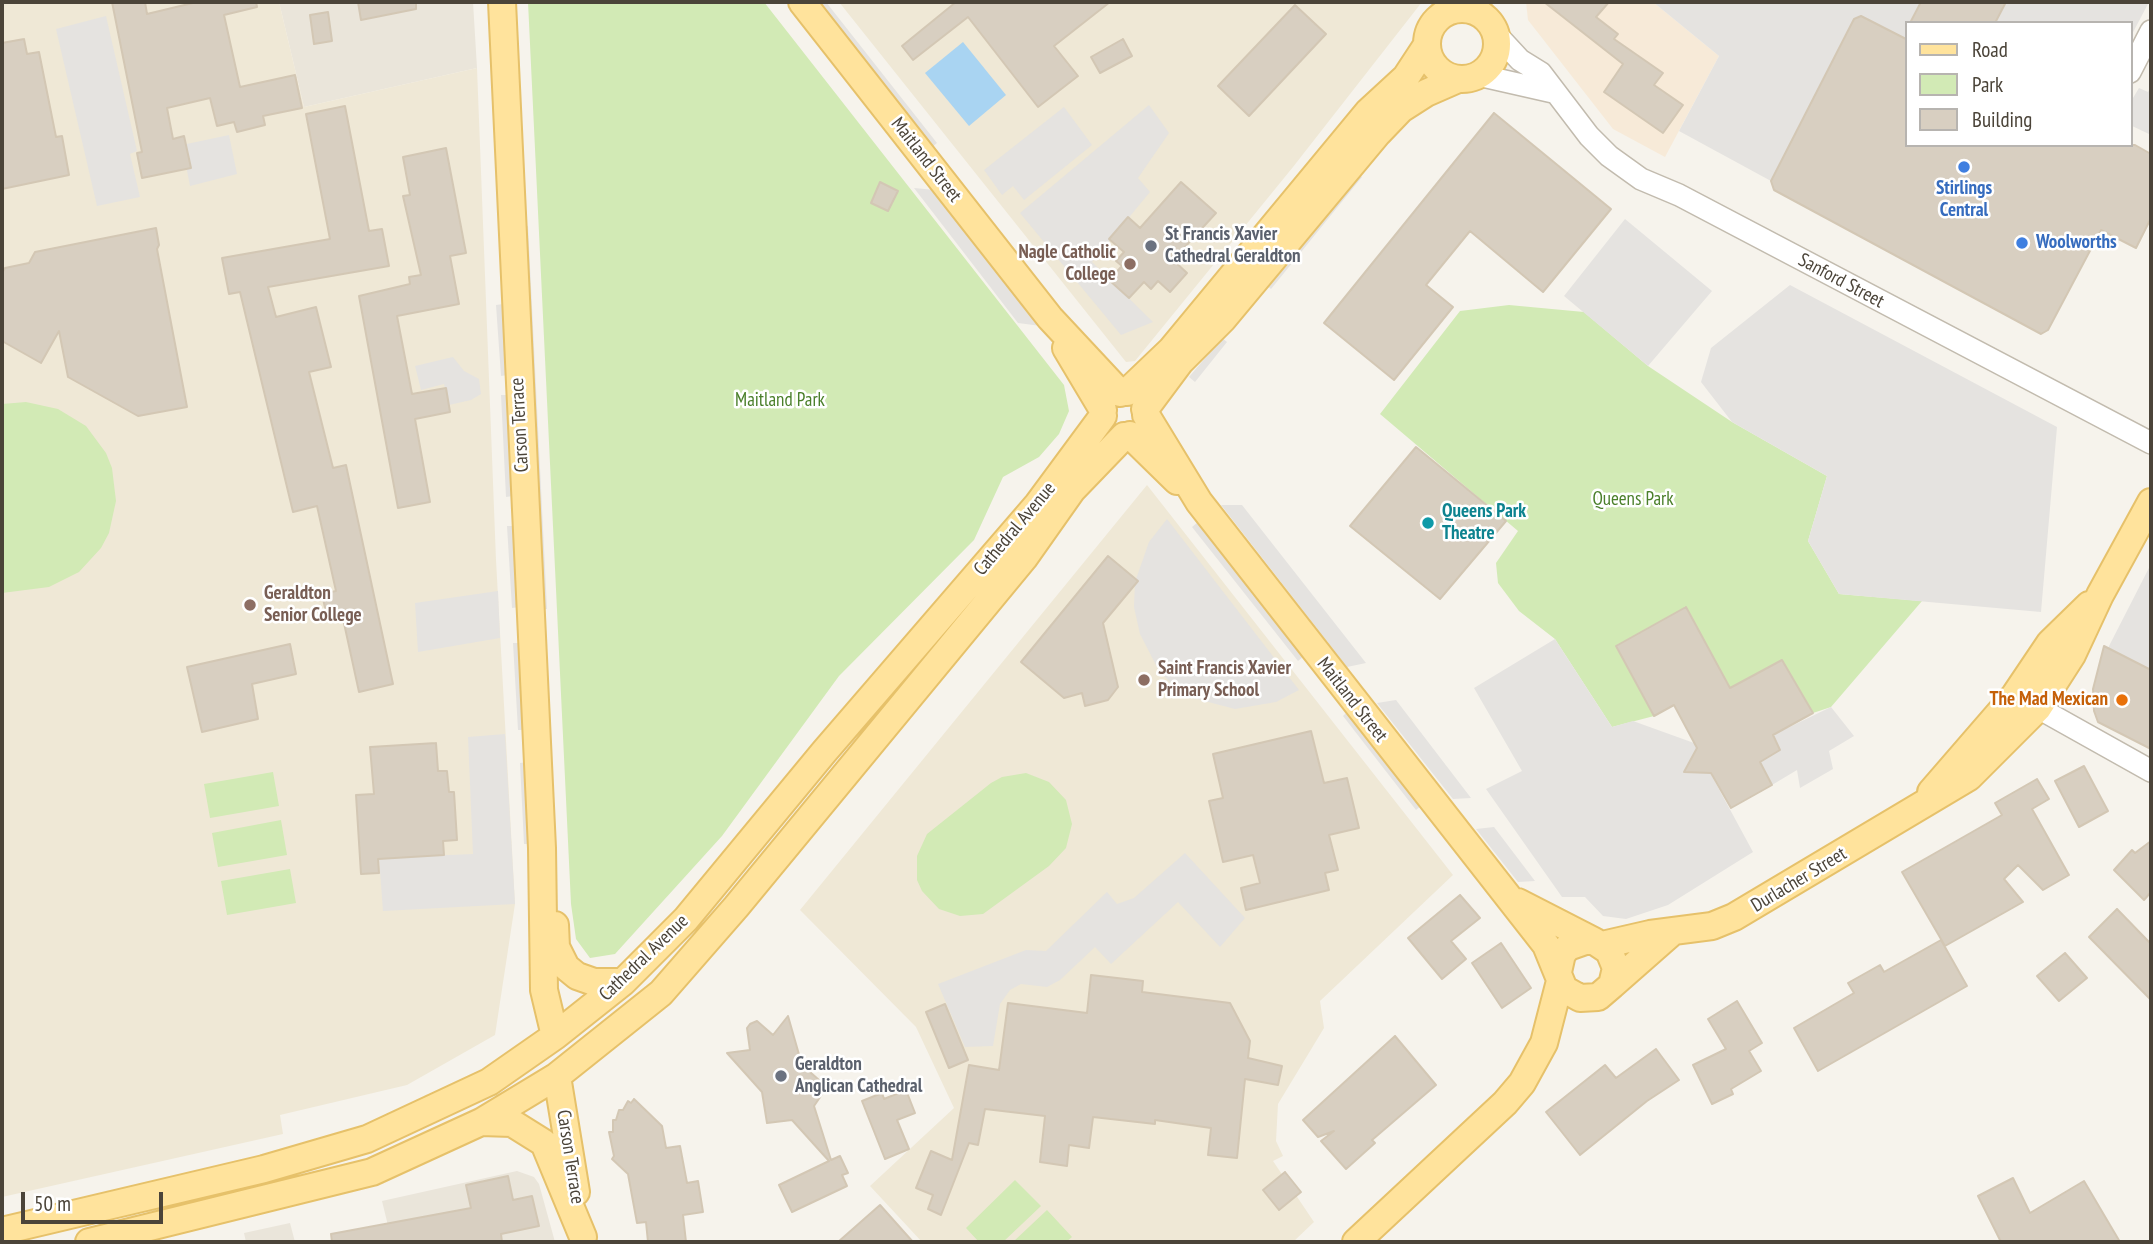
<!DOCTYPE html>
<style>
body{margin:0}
#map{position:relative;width:2153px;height:1244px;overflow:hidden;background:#f6f3ec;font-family:"PT Sans Narrow",sans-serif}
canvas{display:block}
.frame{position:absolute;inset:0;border:4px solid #4b4439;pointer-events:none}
.legend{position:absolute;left:1905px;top:21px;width:228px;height:126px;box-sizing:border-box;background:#fff;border:2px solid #b7b4b0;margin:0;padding:9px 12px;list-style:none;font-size:21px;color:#4b4439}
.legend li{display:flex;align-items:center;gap:14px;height:35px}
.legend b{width:35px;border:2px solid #b7b4b0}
.scale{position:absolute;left:21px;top:1192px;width:142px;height:32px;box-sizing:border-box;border:4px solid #4b4439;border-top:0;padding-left:9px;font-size:21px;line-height:24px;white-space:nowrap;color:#4b4439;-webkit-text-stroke:5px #fff;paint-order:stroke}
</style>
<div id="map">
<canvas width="2153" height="1244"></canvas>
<div class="frame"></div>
<ul class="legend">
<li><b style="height:9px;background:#ffe39c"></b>Road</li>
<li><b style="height:19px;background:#d2eab5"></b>Park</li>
<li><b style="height:19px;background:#d8cfc1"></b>Building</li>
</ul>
<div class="scale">50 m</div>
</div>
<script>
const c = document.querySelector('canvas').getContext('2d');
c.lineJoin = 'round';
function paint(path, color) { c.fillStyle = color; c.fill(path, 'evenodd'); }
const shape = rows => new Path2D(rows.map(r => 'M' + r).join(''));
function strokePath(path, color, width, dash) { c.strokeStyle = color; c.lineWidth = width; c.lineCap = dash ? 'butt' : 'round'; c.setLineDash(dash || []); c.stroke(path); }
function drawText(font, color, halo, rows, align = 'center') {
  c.font = font + ' "PT Sans Narrow",sans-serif'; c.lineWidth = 5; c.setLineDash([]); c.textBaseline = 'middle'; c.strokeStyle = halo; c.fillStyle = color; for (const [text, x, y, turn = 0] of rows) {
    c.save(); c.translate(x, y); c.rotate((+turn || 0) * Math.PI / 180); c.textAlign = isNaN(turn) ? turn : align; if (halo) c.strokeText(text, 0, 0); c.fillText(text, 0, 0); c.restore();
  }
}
paint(shape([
 [279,2,473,2,477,68,304,107],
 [517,1171,534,1177,539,1184,555,1242,392,1242,382,1201],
 [290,1223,295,1242,246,1242,244,1233]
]), '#eae5da');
paint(shape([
 [1526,2,1653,2,1719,56,1665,157,1613,129,1528,20]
]), '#f7ead8');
paint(shape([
 [2,2,279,2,304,107,477,68,496,560,515,904,495,1035,407,1085,280,1115,283,1134,2,1197],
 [839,2,1422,2,1293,167,1135,361,1126,362],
 [1147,485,1453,875,1320,1001,1324,1028,1278,1104,1276,1141,1283,1156,1273,1161,1314,1222,1293,1242,922,1242,870,1186,954,1108,916,1027,800,910]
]), '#efe8d6');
paint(shape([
 [528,2,764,2,1064,385,1069,411,1059,434,1039,457,1003,477,974,540,839,676,722,836,615,954,590,958,576,939,571,904],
 [1509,305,1584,312,1648,366,1732,422,1827,476,1808,541,1839,594,1922,601,1831,707,1813,713,1782,660,1730,688,1686,608,1616,646,1654,716,1612,727,1555,639,1519,611,1498,583,1496,563,1518,531,1380,414,1460,311],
 [26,402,58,409,86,426,106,453,112,468,116,501,109,533,101,548,79,572,49,587,2,593,2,404],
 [273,772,279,806,210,818,204,784],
 [1026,773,1049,782,1066,800,1072,824,1066,848,1049,866,983,914,960,916,939,909,922,891,917,880,917,856,927,834,991,783,1002,777],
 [281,820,287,855,218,867,212,833],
 [290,869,296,903,227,915,221,881],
 [1015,1180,1041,1206,1003,1242,979,1242,966,1228],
 [1047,1210,1072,1237,1066,1242,1013,1242]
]), '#d2eab5');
paint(shape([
 [820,2,826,2,937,143,931,148,817,4],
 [1653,2,1921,2,1910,23,1906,23,1906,39,1862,16,1854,19,1771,181,1679,131,1719,56],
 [2006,2,2149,2,2130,38,2130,23,1995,23],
 [106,16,137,151,130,154,140,197,97,206,56,29],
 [2151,86,2151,129,2149,134,2130,125,2130,103,2139,88,2148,92],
 [1149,105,1169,133,1138,178,1150,192,1092,262,1153,322,1121,335,1020,213],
 [1064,107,1092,145,1024,200,1013,186,1002,195,984,170],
 [229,135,237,174,190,186,182,145],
 [1356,172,1362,177,1271,289,1266,285],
 [914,188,935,190,1041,326,1018,323],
 [1625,219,1712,291,1648,366,1564,296],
 [522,226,528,226,547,609,539,609],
 [1790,285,2057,427,2041,612,1839,594,1808,541,1827,476,1732,422,1701,382,1711,348],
 [503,304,508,375,501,376,496,305],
 [1222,338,1227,342,1195,382,1189,377],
 [453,357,464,371,479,379,481,394,471,400,449,405,444,384,421,390,415,366],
 [501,395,509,395,513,496,506,497],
 [1221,505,1242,505,1366,663,1347,667],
 [1167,519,1299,690,1276,702,1235,709,1193,698,1176,688,1159,671,1140,634,1134,607,1135,582,1149,542],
 [1198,522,1304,656,1298,661,1192,527],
 [507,526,515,526,520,607,512,608],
 [2151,564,2151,670,2108,648],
 [498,591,500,638,418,652,415,603],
 [1555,639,1612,727,1633,721,1694,743,1753,852,1668,905,1626,919,1603,916,1585,897,1562,897,1486,789,1522,771,1474,688],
 [513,643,520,643,525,730,518,730],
 [1396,700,1471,798,1453,799,1377,703],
 [1831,707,1854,736,1829,751,1833,769,1800,788,1797,770,1772,785,1760,762,1780,750,1773,735],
 [1347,712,1421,806,1416,810,1343,716],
 [505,734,515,904,383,911,379,858,473,854,468,737],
 [527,762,531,844,524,844,520,763],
 [1494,827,1535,881,1518,882,1476,829],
 [1185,853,1245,918,1220,947,1178,902,1111,964,1095,947,1060,980,1047,987,1021,984,1010,990,1000,1004,993,1046,965,1047,938,984,1026,950,1046,951,1107,892,1117,904,1134,898]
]), '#e5e3e0');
paint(shape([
 [963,42,1006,95,969,126,925,73]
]), '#a9d4f2');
const building = shape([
 [112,2,145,2,147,14,197,2,256,2,257,7,224,15,240,87,295,75,302,108,263,116,265,125,237,132,234,122,217,126,210,98,167,108,173,139,184,136,191,168,142,178,137,153,142,152,112,2],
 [358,2,416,2,416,9,361,20,358,2],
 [956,2,1110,2,1054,46,1078,76,1038,107,968,17,913,60,902,46,956,2],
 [1544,2,1609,2,1596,17,1618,34,1614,39,1663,73,1654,85,1683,105,1663,133,1604,92,1623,64,1544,2],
 [1921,2,2006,2,1995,23,1910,23,1921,2],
 [1295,5,1326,34,1249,116,1218,86,1295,5],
 [328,12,332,41,314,44,310,15,328,12],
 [1861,16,1906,39,1906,145,2135,145,2151,154,2151,218,2136,248,2101,230,2048,330,2041,334,1774,190,1771,181,1854,19,1861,16],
 [24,39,27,54,39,52,56,137,62,136,69,175,2,189,2,43,24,39],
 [1123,39,1132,56,1100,73,1091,57,1123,39],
 [345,106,369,231,382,229,389,266,268,287,276,317,316,307,331,367,309,372,333,468,346,465,393,684,359,692,342,614,327,617,322,594,336,591,317,506,293,512,240,292,229,294,222,258,330,239,306,114,345,106],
 [1494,113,1611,209,1543,292,1470,231,1426,285,1453,307,1394,380,1324,323,1494,113],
 [446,148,466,253,450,256,459,304,397,316,412,394,446,388,450,412,415,419,430,502,398,508,359,296,410,284,409,277,421,275,403,196,410,195,403,157,446,148],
 [880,182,898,191,888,211,871,203,880,182],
 [1181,182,1216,213,1173,260,1187,273,1170,292,1158,281,1151,289,1144,282,1129,298,1109,280,1122,266,1116,261,1124,252,1109,239,1128,217,1140,228,1181,182],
 [156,228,159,245,157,249,187,407,138,416,68,377,59,331,41,363,2,341,2,273,5,268,29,263,35,252,156,228],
 [1416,447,1506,521,1440,599,1350,526,1416,447],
 [1108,556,1138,581,1103,623,1118,687,1108,700,1085,706,1082,693,1064,698,1021,662,1108,556],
 [1686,607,1730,688,1782,660,1813,713,1773,735,1780,750,1760,762,1772,785,1731,808,1711,773,1684,772,1697,748,1674,705,1654,716,1616,646,1686,607],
 [290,644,296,674,252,684,258,719,202,732,187,667,290,644],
 [2104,646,2151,670,2151,749,2098,722,2094,711,2093,689,2104,646],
 [1311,731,1324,783,1347,778,1359,828,1329,835,1338,870,1325,873,1329,890,1246,910,1241,888,1260,883,1253,855,1223,862,1209,801,1223,798,1213,754,1311,731],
 [436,743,438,771,447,771,449,792,454,792,457,840,443,841,444,855,378,859,379,873,361,874,356,795,374,794,370,747,436,743],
 [2084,766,2108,811,2079,827,2055,781,2084,766],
 [2037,779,2049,799,2032,809,2069,875,2043,890,2018,865,2004,879,2023,902,1945,946,1902,872,2002,815,1995,803,2037,779],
 [2151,841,2151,892,2144,900,2114,870,2132,850,2135,853,2151,841],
 [1460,895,1480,918,1451,941,1466,959,1442,979,1408,938,1460,895],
 [2117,909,2151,944,2151,1000,2089,937,2117,909],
 [1941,940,1967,986,1818,1071,1794,1028,1854,993,1848,983,1880,965,1884,972,1941,940],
 [1501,943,1531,988,1502,1008,1472,963,1501,943],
 [2065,953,2087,978,2059,1001,2037,976,2065,953],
 [1091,975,1143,981,1142,992,1230,1003,1250,1041,1248,1058,1282,1066,1278,1085,1245,1079,1237,1158,1208,1155,1211,1128,1155,1120,1155,1124,1093,1117,1089,1148,1069,1145,1067,1166,1040,1162,1045,1116,985,1109,978,1145,969,1143,941,1215,928,1209,933,1195,916,1188,931,1151,952,1160,969,1065,999,1070,1008,1003,1087,1013,1091,975],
 [1737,1001,1762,1043,1749,1051,1761,1071,1731,1089,1733,1094,1712,1104,1693,1065,1726,1049,1708,1019,1737,1001],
 [945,1004,968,1060,949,1068,926,1012,945,1004],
 [788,1016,802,1065,827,1087,814,1106,831,1160,840,1156,848,1173,842,1175,847,1186,792,1212,779,1185,829,1161,792,1120,767,1123,762,1092,727,1053,750,1050,747,1028,750,1024,757,1021,773,1035,788,1016],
 [1395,1036,1436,1085,1372,1140,1375,1143,1346,1169,1321,1141,1334,1131,1318,1137,1303,1120,1395,1036],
 [1656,1049,1679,1080,1647,1101,1580,1155,1546,1112,1605,1065,1616,1078,1656,1049],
 [906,1090,915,1113,897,1120,909,1149,885,1159,862,1101,882,1093,884,1099,906,1090],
 [634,1099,662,1126,666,1148,680,1146,687,1183,698,1181,703,1212,683,1215,686,1242,648,1242,646,1222,637,1223,628,1174,612,1159,614,1156,609,1132,613,1132,613,1120,616,1120,619,1110,623,1110,628,1101,631,1103,634,1099],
 [1285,1172,1301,1192,1279,1210,1263,1190,1285,1172],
 [508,1176,513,1200,532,1196,539,1226,501,1234,502,1242,332,1242,331,1234,471,1208,466,1185,508,1176],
 [2013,1178,2030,1213,2084,1181,2120,1242,2001,1242,1978,1196,2013,1178],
 [880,1205,913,1242,838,1242,880,1205]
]);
paint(building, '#d8cfc1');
strokePath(building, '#d3c7b4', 2);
const minor = shape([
 [1446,12,1449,2],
 [1495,33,1520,60,1541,73,1589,136,1609,156,1641,179,1679,195,2151,443],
 [2130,72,2151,31],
 [1478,75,1553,92],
 [2026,701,2151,771]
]);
const major = shape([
 [502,2,542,848,544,990,555,1036],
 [802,2,1050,318,1120,393],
 '1427 44a35 35 0 1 1 70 0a35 35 0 1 1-70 0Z',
 [1066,348,1103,410],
 [1127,392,1171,350,1368,112,1406,77,1427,45],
 [1145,409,1180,362,1223,319,1378,133,1401,109,1426,93,1458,79],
 [1146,415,1199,502,1546,945,1564,989,1580,998,1598,997,1612,985,1616,968,1609,951,1594,941,1585,941,1568,947,1562,954,1558,972],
 [1130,435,1177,481],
 [1931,792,2015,695,2050,643,2089,605],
 [1518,902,1594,941],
 [555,925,556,947,566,967,577,976,594,982,623,982],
 [1602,945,1650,934,1712,926,1734,917,1969,777,2038,708,2072,655,2100,595,2151,502],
 [1612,985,1670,934],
 [557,1076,576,1192],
 [481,1122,512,1123,544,1143,583,1237],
 [2,1231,264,1169,367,1139,489,1082,555,1036,623,982,686,919,824,752,1038,504,1103,416],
 [89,1242,372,1172,481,1122,557,1076,661,993,736,907,1024,558,1072,490,1124,436],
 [1356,1242,1505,1103,1522,1083,1544,1043,1560,981]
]);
strokePath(minor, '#c2bbae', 24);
strokePath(major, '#e6c16a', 30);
strokePath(minor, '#fff', 21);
strokePath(major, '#ffe39c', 26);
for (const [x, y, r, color] of [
 [1964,167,7,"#3f7fe0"],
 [2022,243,7,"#3f7fe0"],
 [1151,246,7,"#6b7280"],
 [1130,264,7,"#8d6e63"],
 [1428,523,7,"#0f9aa8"],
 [250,605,7,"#8d6e63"],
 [1144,680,7,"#8d6e63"],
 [2122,700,7,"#e8710a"],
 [781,1076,7,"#6b7280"]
]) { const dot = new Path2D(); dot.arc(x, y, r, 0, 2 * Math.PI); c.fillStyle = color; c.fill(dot); strokePath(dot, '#fff', 2.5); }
drawText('19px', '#4b4439', '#fff', [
 ["Maitland Street",926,160,52],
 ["Sanford Street",1841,281,28],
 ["Carson Terrace",520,425,-93],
 ["Cathedral Avenue",1015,529,-50],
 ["Maitland Street",1352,700,52],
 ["Durlacher Street",1799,880,-31],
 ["Cathedral Avenue",644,958,-44],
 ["Carson Terrace",570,1157,81]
]);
drawText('bold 19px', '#366cbe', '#fff', [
 ["Stirlings",1964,189],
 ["Central",1964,211],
 ["Woolworths",2036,243,"left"]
]);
drawText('bold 19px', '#5b616d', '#fff', [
 ["St Francis Xavier",1165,235],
 ["Cathedral Geraldton",1165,257],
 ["Geraldton",795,1065],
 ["Anglican Cathedral",795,1087]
], 'left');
drawText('bold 19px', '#785e54', '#fff', [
 ["Nagle Catholic",1116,253,"right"],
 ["College",1116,275,"right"],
 ["Geraldton",264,594],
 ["Senior College",264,616],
 ["Saint Francis Xavier",1158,669],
 ["Primary School",1158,691]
], 'left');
drawText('19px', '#4a7f2a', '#fff', [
 ["Maitland Park",780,401],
 ["Queens Park",1633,500]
]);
drawText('bold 19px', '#0d838f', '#fff', [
 ["Queens Park",1442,512],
 ["Theatre",1442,534]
], 'left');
drawText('bold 19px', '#c56008', '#fff', [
 ["The Mad Mexican",2108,700]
], 'right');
</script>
